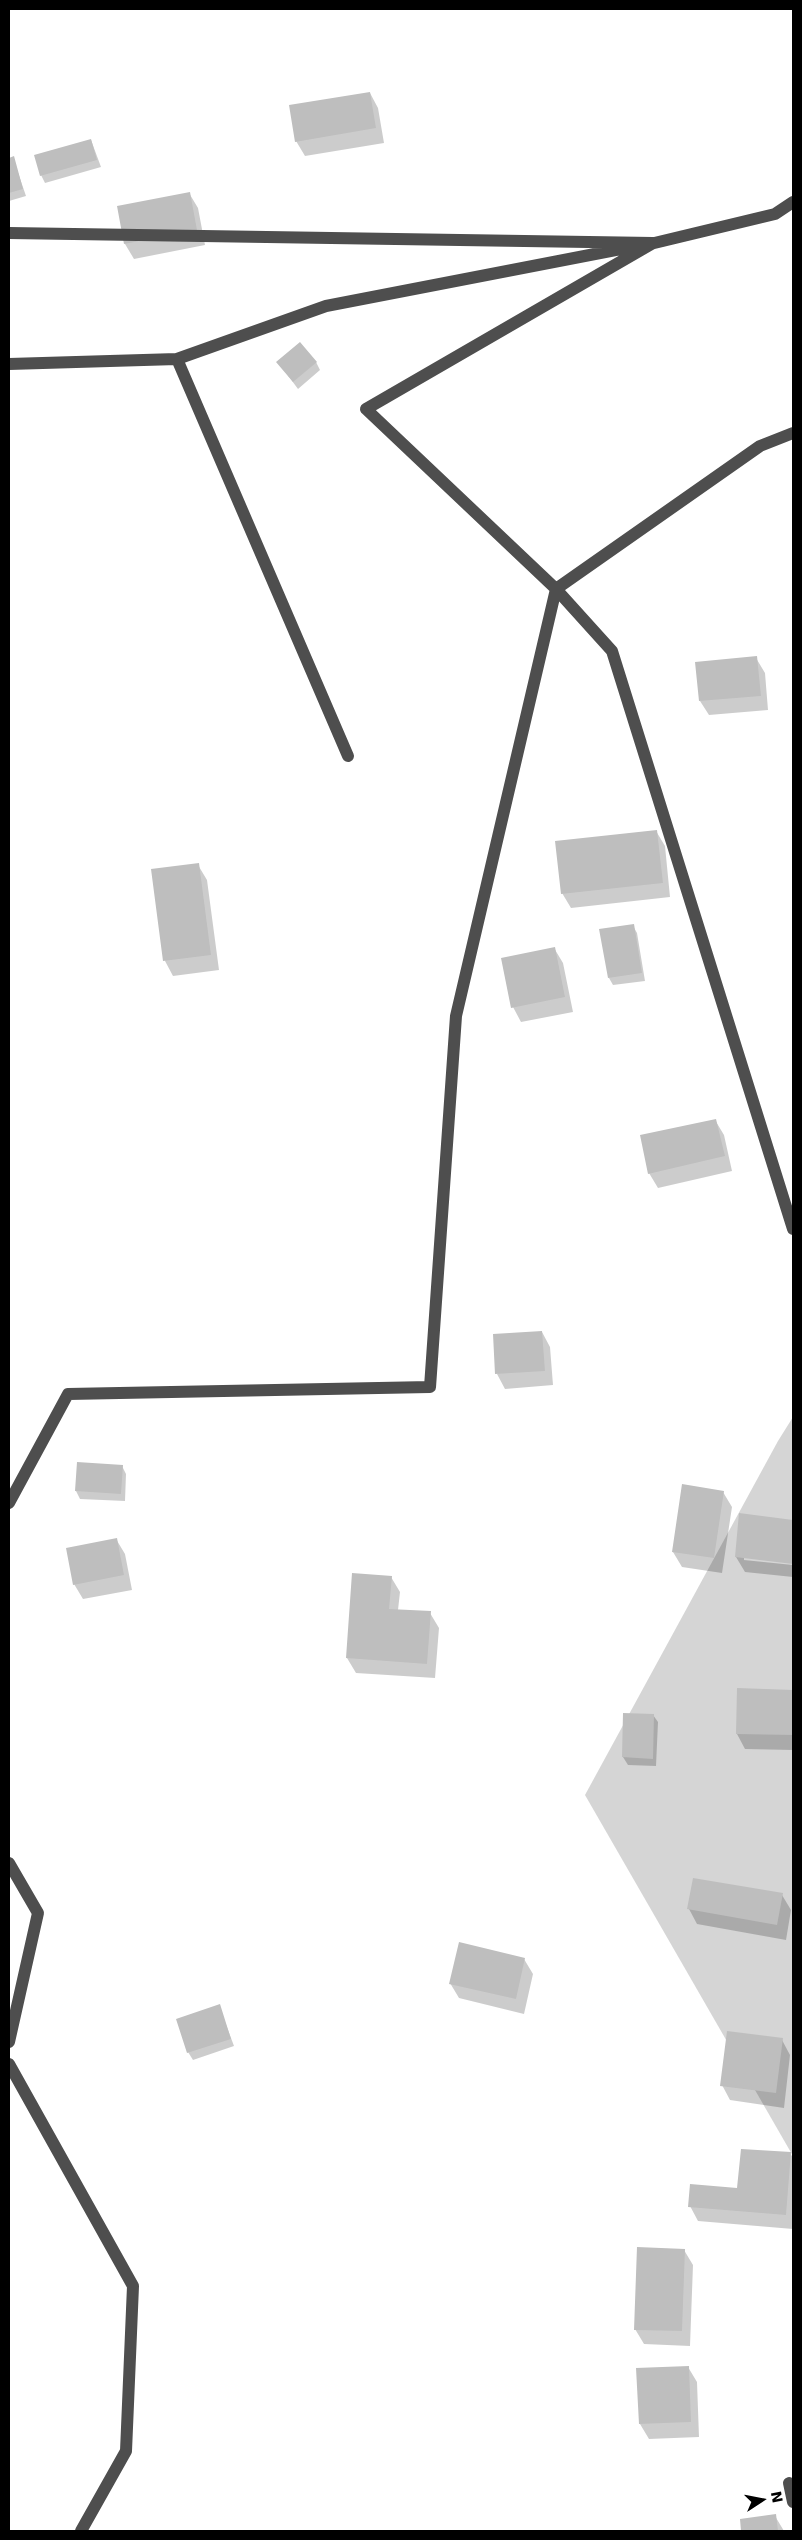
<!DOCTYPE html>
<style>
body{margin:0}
#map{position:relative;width:802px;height:2540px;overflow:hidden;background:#fff;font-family:"DejaVu Sans",sans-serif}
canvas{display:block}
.frame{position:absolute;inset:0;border:10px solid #000;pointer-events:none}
.north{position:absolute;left:737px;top:2475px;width:50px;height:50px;-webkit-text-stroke:4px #fff;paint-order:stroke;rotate:79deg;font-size:14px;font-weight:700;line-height:20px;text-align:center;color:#000}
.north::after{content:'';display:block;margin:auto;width:18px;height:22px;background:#000;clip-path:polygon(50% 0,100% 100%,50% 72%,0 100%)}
</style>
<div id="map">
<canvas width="802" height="2540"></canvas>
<div class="frame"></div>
<div class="north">N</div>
</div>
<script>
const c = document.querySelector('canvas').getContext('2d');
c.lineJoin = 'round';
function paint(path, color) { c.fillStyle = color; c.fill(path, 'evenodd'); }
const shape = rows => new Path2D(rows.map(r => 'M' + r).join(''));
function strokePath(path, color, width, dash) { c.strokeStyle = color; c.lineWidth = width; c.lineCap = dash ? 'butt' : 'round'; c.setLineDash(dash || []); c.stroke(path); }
paint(shape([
 [793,1417,793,2156,585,1795,778,1441]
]), '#d5d5d5');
paint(shape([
 [370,93,378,108,384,143,305,156,296,141],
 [91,140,101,167,45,183,41,175],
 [13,158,26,196,9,201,9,159],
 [189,193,198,208,205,245,134,259,125,244,118,207],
 [278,362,316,362,320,370,298,389],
 [756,658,765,673,768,710,709,715,700,701],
 [656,831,665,846,670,897,571,908,562,893],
 [198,865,207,880,219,970,173,976,165,961],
 [633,926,637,933,645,981,613,985,609,978],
 [554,948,563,963,573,1012,521,1022,513,1007],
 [715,1120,724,1135,732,1171,658,1188,649,1173],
 [542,1332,550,1347,553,1385,505,1389,497,1374],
 [78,1464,122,1466,126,1474,125,1501,80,1499,76,1491],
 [723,1492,732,1507,722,1573,682,1567,673,1552],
 [740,1515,793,1521,793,1563,744,1557,744,1560,793,1565,793,1577,745,1572,736,1557],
 [116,1539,125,1554,132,1590,83,1599,74,1584],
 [391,1577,400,1592,398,1610,430,1613,439,1628,435,1678,356,1673,347,1658],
 [738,1689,793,1691,793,1750,745,1749,737,1734],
 [624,1714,653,1715,658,1722,656,1766,628,1765,623,1757],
 [782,1895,791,1910,786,1940,697,1924,689,1909],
 [524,1959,533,1974,524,2014,459,1998,450,1983],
 [219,2006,234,2046,193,2060,188,2052],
 [782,2040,790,2055,784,2108,730,2100,722,2085],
 [790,2153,793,2158,793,2229,698,2221,690,2206,739,2189],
 [684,2250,693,2265,690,2346,644,2344,635,2329],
 [688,2367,697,2382,699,2437,649,2439,640,2424],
 [775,2516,784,2531,742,2531,741,2520]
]), '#0003');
paint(shape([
 [370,92,376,128,295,142,289,105],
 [91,139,97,160,40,176,34,155],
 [14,156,23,189,9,193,9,158],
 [190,192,197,230,124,244,117,206],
 [300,342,317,362,293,382,276,362],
 [757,656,761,696,699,701,695,662],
 [657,830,663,883,561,894,555,841],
 [199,863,211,955,163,961,151,869],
 [634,924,642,973,608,978,599,929],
 [555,947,565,997,511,1008,501,958],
 [716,1119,725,1156,648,1174,640,1135],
 [542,1331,545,1371,495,1374,493,1334],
 [77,1462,123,1465,121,1494,75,1491],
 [682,1484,724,1491,714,1558,672,1552],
 [739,1513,793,1520,793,1564,735,1557],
 [117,1538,124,1575,73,1585,66,1548],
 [352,1573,392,1576,389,1609,431,1611,427,1664,346,1658],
 [737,1688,793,1690,793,1735,736,1734],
 [623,1713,654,1714,653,1759,622,1757],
 [693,1878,783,1893,777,1925,687,1909],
 [459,1942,525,1958,516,1999,449,1984],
 [220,2004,231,2039,187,2053,176,2019],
 [727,2031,783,2038,776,2093,720,2086],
 [741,2149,791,2152,786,2215,688,2207,690,2184,737,2188],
 [637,2247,685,2249,682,2331,634,2330],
 [689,2366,691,2422,639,2424,636,2368],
 [776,2514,778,2531,741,2531,740,2519]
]), '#bebebe');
strokePath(shape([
 [9,233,653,243,366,409,556,589,456,1016,430,1387,68,1394,9,1503],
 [646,245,775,214,793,202],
 [177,359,348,756],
 [9,364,177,359,326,306,626,248],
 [793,433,760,446,556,589,612,651,793,1229],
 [9,1863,38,1913,9,2042],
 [9,2064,133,2286,126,2451,81,2531],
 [789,2483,793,2502]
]), '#4e4e4e', 12);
</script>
